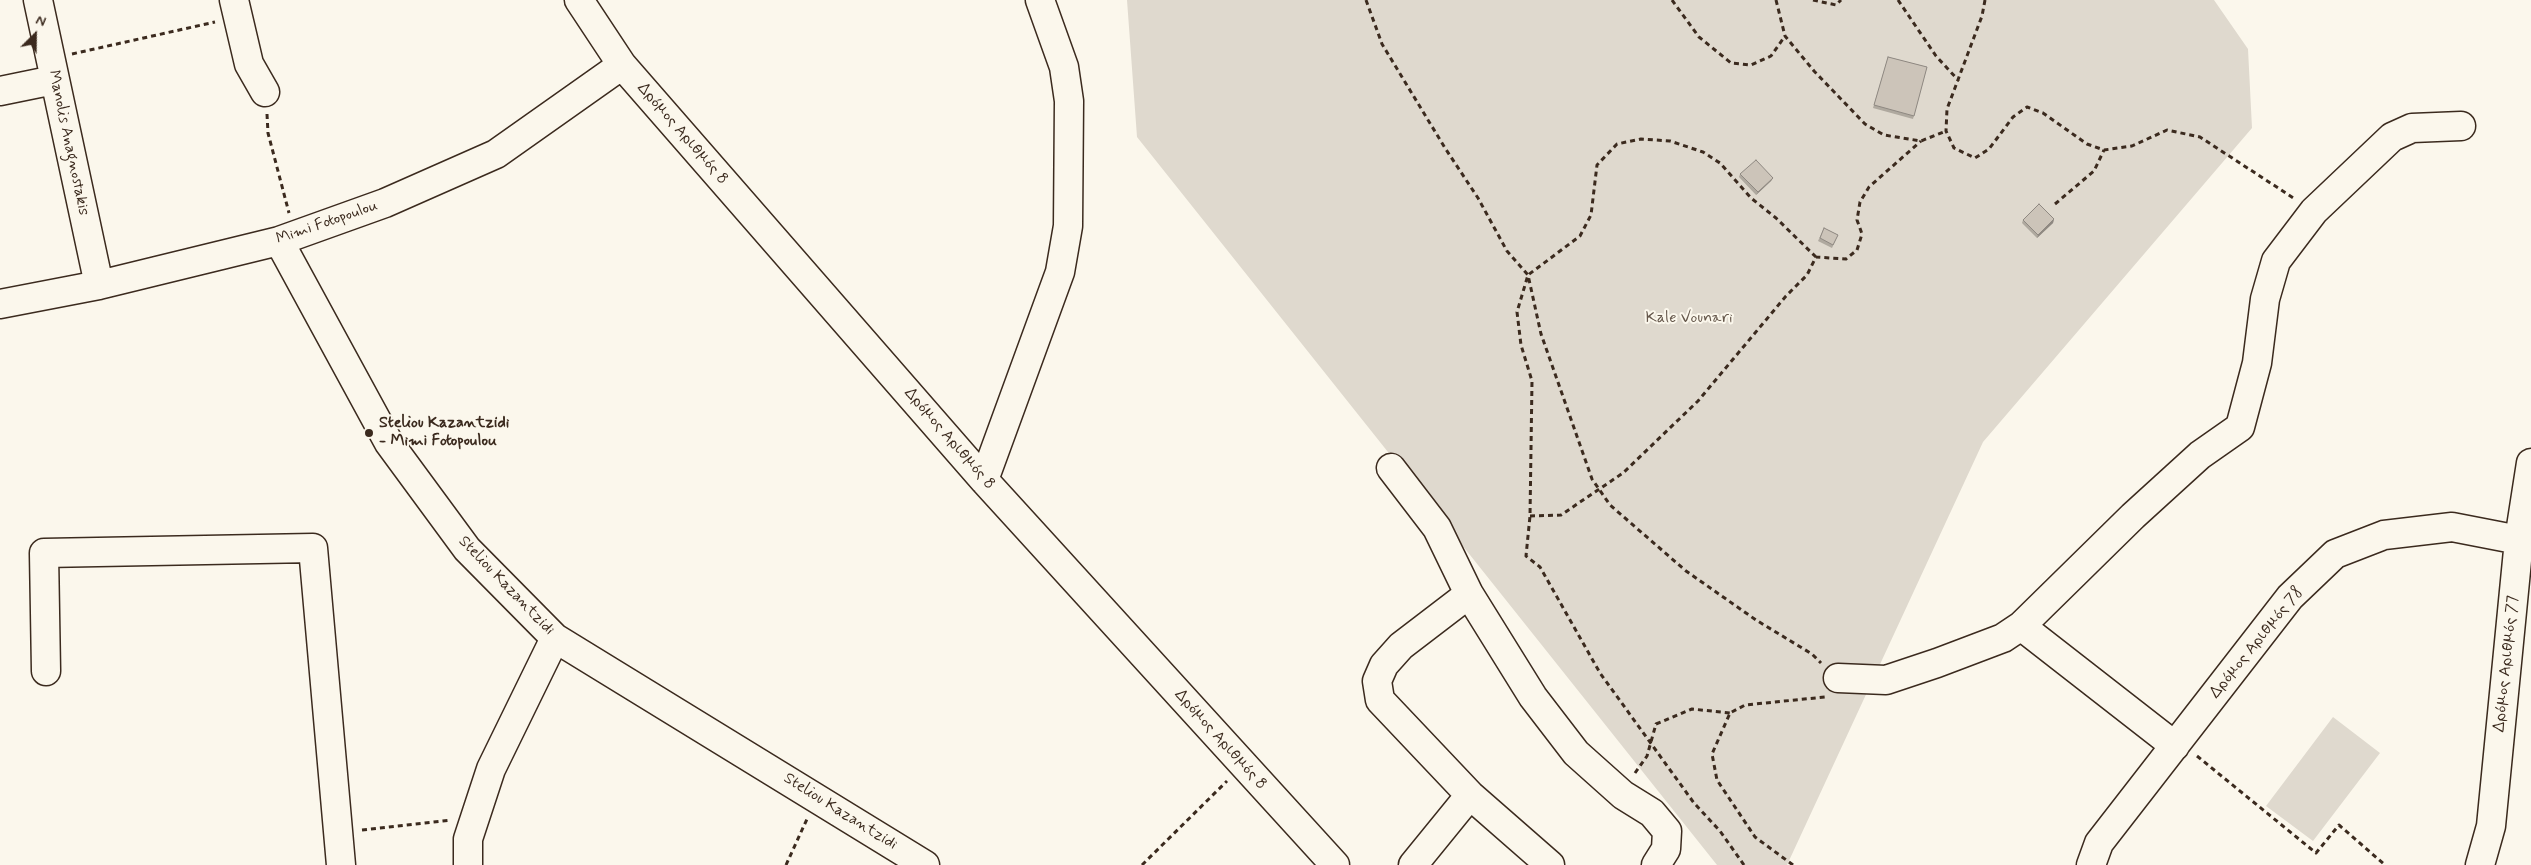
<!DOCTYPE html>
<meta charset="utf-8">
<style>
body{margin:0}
#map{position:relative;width:2531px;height:865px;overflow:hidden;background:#fbf7ec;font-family:Mynerve,sans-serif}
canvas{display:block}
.north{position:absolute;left:10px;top:10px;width:50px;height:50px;-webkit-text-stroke:4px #fbf7ec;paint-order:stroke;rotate:23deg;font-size:14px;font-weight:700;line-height:20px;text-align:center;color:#3b2a1e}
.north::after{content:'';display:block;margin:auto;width:18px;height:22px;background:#3b2a1e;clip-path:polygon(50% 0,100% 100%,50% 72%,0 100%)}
</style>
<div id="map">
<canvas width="2531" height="865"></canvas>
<div class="north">N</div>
</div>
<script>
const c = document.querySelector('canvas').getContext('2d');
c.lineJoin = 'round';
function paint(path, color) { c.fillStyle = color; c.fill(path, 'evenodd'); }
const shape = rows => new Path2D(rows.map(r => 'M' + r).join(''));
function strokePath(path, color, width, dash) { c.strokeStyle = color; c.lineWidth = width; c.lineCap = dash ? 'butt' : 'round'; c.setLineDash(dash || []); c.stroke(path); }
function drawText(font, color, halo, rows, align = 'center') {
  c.font = font + ' Mynerve,sans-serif'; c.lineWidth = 4; c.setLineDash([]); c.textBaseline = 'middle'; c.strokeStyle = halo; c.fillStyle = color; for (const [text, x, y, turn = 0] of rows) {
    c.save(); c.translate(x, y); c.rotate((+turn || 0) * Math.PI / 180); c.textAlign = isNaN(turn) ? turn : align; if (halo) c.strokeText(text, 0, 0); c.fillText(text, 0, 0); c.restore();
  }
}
paint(shape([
 [1127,0,2214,0,2248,49,2252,128,1983,442,1787,865,1717,865,1137,137],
 [2333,717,2380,753,2313,841,2266,806]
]), '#dfd9ce');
const minor = shape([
 [38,0,99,285],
 [234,0,249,64,265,92],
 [579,0,622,65,984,480,1335,865],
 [0,91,54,80],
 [279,241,389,443,467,549,555,638,925,865],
 [0,304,99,285,279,241,385,203,496,154,622,65],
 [1391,468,1437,528,1469,594,1533,697,1576,753,1623,795,1652,813,1667,831,1666,849,1656,865],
 [984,480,1060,272,1068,226,1069,101,1064,67,1040,0],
 [1469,594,1401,646,1384,665,1377,681,1380,700,1470,795,1550,865],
 [2021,626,2175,746],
 [46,671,44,553,313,548,341,865],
 [1838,678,1886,680,1937,663,2003,638,2021,626,2133,516,2200,455,2240,427,2257,363,2265,299,2276,261,2314,211,2392,137,2412,128,2461,126],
 [468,865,468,839,491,769,555,638],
 [1413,865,1470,795],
 [2091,865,2099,843,2290,597,2335,554,2384,535,2452,527,2519,540],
 [2480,865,2491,826,2519,540,2531,463]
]);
strokePath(minor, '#3b2a1e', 31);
strokePath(shape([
 [1366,0,1382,44,1445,148,1478,198,1507,251,1528,275,1541,334,1592,479,1610,505,1686,571,1756,620,1812,654,1821,663],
 [1672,0,1699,37,1731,63,1751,65,1771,56,1785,36],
 [1776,0,1785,36,1814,71,1865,124,1884,135,1921,141,1946,131],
 [1813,0,1836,5,1841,0],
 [1898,0,1936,56,1959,81],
 [1985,0,1982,16,1947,109,1946,131,1954,148,1975,158,1989,149,2013,117,2027,107,2043,113,2087,144,2104,150,2132,146,2167,130,2200,137,2295,199],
 [72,54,215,22],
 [267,114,268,133,289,213],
 [2055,204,2094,171,2104,150],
 [1530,516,1561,515,1623,473,1698,401,1786,296,1807,275,1816,257,1846,259,1857,250,1862,234,1857,220,1860,202,1869,187,1921,141],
 [2197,756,2316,853,2339,825,2385,865],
 [1635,773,1647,756,1656,724,1692,709,1730,713],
 [362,830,451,820],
 [786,865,807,819],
 [1142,865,1227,781],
 [1744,865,1720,831,1694,803,1600,673,1540,567,1526,556,1530,516,1532,381,1521,345,1517,312,1528,275,1580,236,1591,215,1597,165,1617,144,1641,139,1670,141,1703,152,1720,163,1751,198,1776,218,1816,257],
 [1793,865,1755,837,1717,780,1712,754,1730,713,1745,705,1825,697]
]), '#3b2a1e', 3, [5, 4]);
strokePath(minor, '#fbf7ec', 28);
paint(shape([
 [1888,57,1927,67,1913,119,1873,108],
 [1740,174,1773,178,1771,181,1756,195,1739,177],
 [2054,219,2053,223,2037,238,2022,223,2023,220],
 [1824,228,1838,235,1832,248,1818,241]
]), '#afa99f');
paint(shape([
 [1773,178,1771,181,1756,195,1758,192],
 [2054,219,2053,223,2037,238,2038,235]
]), '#8f8982');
const building = shape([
 [1888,57,1927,67,1914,116,1874,105,1888,57],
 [1756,160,1773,178,1758,192,1740,174,1756,160],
 [2039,204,2054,219,2038,235,2023,220,2039,204],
 [1824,228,1838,235,1833,245,1820,238,1824,228]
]);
paint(building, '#ccc4b9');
strokePath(building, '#8f8982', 1);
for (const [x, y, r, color] of [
 [369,433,5,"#3b2a1e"]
]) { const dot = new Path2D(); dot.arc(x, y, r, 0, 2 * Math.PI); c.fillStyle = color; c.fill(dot); strokePath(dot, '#fbf7ec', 2); }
drawText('16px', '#3b2a1e', '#fbf7ec', [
 ["Δρόμος Αριθμός 8",682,134,49],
 ["Manolis Anagnostakis",68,143,78],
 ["Mimi Fotopoulou",327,223,-19],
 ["Δρόμος Αριθμός 8",949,439,49],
 ["Steliou Kazantzidi",506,586,46],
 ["Δρόμος Αριθμός 78",2257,643,-51],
 ["Δρόμος Αριθμός 77",2507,664,-84],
 ["Δρόμος Αριθμός 8",1220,740,48],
 ["Steliou Kazantzidi",840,812,32]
]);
drawText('16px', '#64564a', '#fbf7ec', [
 ["Kale Vounari",1689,319]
]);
drawText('bold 16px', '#3b2a1e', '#fbf7ec', [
 ["Steliou Kazantzidi",379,424],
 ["- Mimi Fotopoulou",379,442]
], 'left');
</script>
